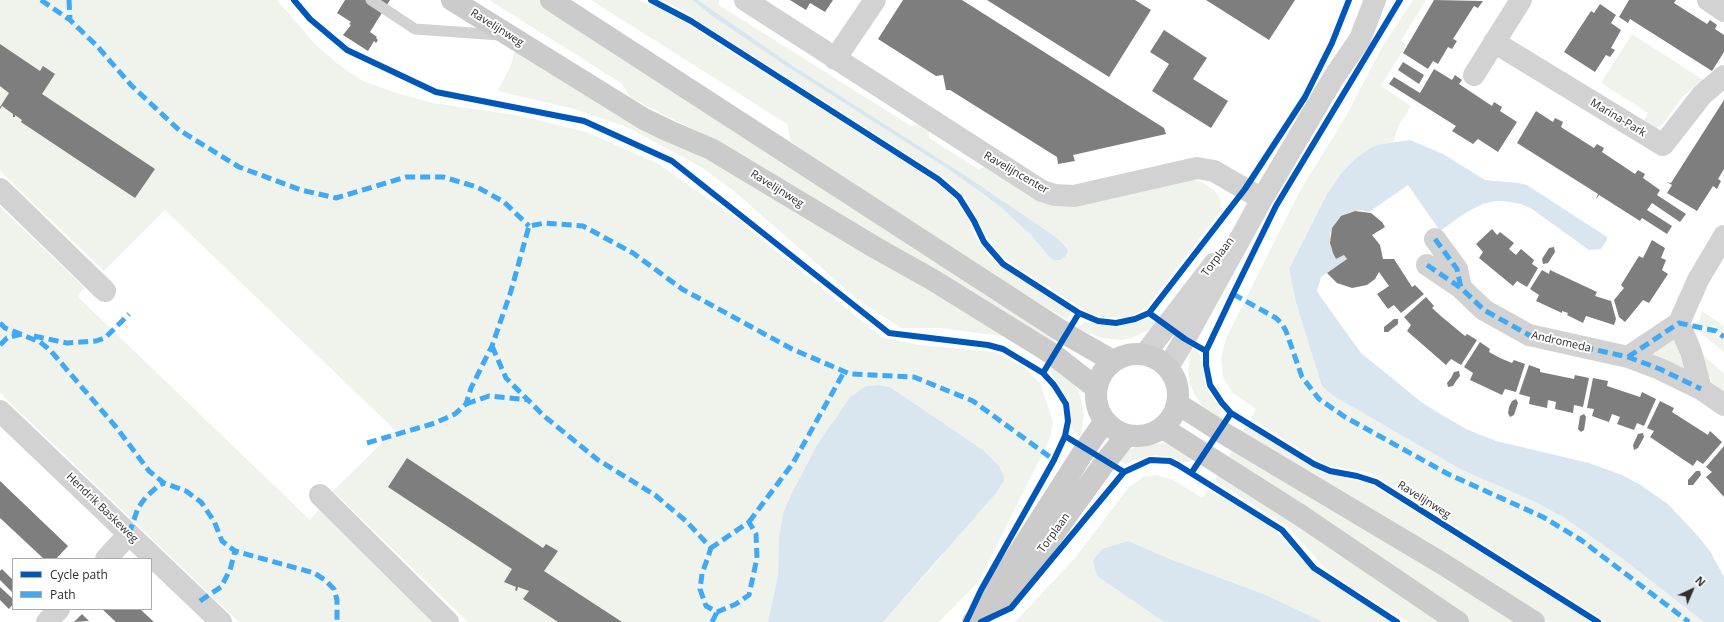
<!DOCTYPE html>
<style>
body{margin:0}
#map{position:relative;width:1724px;height:622px;overflow:hidden;background:#fff;font-family:"Open Sans",sans-serif}
canvas{display:block}
.legend{position:absolute;left:12px;top:558px;width:140px;height:52px;box-sizing:border-box;background:#fff;border:1px solid #ababab;margin:0;padding:5px 7px;list-style:none;font-size:12px;color:#2d2d2d}
.legend li{display:flex;align-items:center;gap:8px;height:20px}
.legend b{width:20px;border:1px solid #ababab}
.north{position:absolute;left:1672px;top:570px;width:40px;height:40px;-webkit-text-stroke:3px #fff;paint-order:stroke;rotate:44deg;font-size:11px;font-weight:700;line-height:16px;text-align:center;color:#2d2d2d}
.north::after{content:'';display:block;margin:auto;width:14px;height:18px;background:#2d2d2d;clip-path:polygon(50% 0,100% 100%,50% 72%,0 100%)}
</style>
<div id="map">
<canvas width="1724" height="622"></canvas>
<ul class="legend">
<li><b style="height:5px;background:#0057b8"></b>Cycle path</li>
<li><b style="height:5px;background:#3fa9f5"></b>Path</li>
</ul>
<div class="north">N</div>
</div>
<script>
const c = document.querySelector('canvas').getContext('2d');
c.lineJoin = 'round';
function paint(path, color) { c.fillStyle = color; c.fill(path, 'evenodd'); }
const shape = rows => new Path2D(rows.map(r => 'M' + r).join(''));
function strokePath(path, color, width, dash) { c.strokeStyle = color; c.lineWidth = width; c.lineCap = dash ? 'butt' : 'round'; c.setLineDash(dash || []); c.stroke(path); }
function drawText(font, color, halo, rows, align = 'center') {
  c.font = font + ' "Open Sans",sans-serif'; c.lineWidth = 4; c.setLineDash([]); c.textBaseline = 'middle'; c.strokeStyle = halo; c.fillStyle = color; for (const [text, x, y, turn = 0] of rows) {
    c.save(); c.translate(x, y); c.rotate((+turn || 0) * Math.PI / 180); c.textAlign = isNaN(turn) ? turn : align; if (halo) c.strokeText(text, 0, 0); c.fillText(text, 0, 0); c.restore();
  }
}
paint(shape([
 [0,0,277,0,316,45,338,64,363,81,397,93,433,103,521,116,586,132,657,163,736,218,881,337,918,345,995,352,1022,366,1040,383,1053,421,1050,439,979,581,939,622,883,622,941,557,999,466,983,450,890,387,878,385,866,386,850,397,817,445,794,489,784,510,779,536,778,575,768,622,468,622,338,496,332,492,395,430,165,210,104,271,0,171],
 [489,0,543,0,1057,336,1051,345,703,134,631,98,621,83],
 [591,0,638,0,657,7,674,16,930,178,952,196,967,217,975,236,987,254,999,265,1071,312,1067,320,980,267,791,142,787,124],
 [663,0,692,0,712,16,789,68,948,169,1004,210,1031,235,1049,257,1054,260,1060,260,1065,257,1006,204,963,174,790,64,698,0,719,0,719,5,911,126,919,124,929,130,929,138,978,169,986,167,1034,197,1190,179,1202,182,1215,191,1221,201,1220,212,1149,304,1138,313,1128,317,1103,318,1089,313,1011,263,1000,254,985,234,967,200,956,187,943,177,688,14],
 [1413,0,1426,0,1401,41,1406,45,1381,86,1411,106,1399,125,1393,142,1372,147,1355,159,1342,172,1327,194,1289,269,1296,303,1322,386,1335,397,1462,470,1533,501,1563,517,1619,556,1704,622,1607,622,1371,473,1324,465,1303,451,1251,418,1256,409,1233,393,1223,378,1221,359,1226,338,1301,189,1345,118,1382,47],
 [1632,34,1705,81,1698,84,1683,96,1662,125,1655,129,1642,124,1648,113,1601,83],
 [515,50,901,271,1009,337,939,328,901,328,857,299,734,191,701,167,627,127,574,109,498,91,511,65],
 [0,207,85,288,77,296,310,520,320,508,440,622,239,622,0,393],
 [1702,311,1724,326,1724,335,1715,330,1693,324,1693,323,1699,322],
 [1147,319,1156,323,1152,328,1132,338,1121,340,1101,338,1077,328,1085,322,1117,327],
 [1697,330,1711,332,1724,340,1724,352],
 [1675,337,1681,359,1686,370,1649,356],
 [1695,345,1707,359,1724,373,1724,394,1713,383,1703,368],
 [1191,348,1197,351,1201,357,1205,383,1208,391,1221,409,1220,418,1208,414,1194,394,1190,383,1188,371],
 [1051,367,1072,381,1079,392,1084,414,1081,436,1074,431,1071,427,1069,401,1065,392,1053,377,1051,373],
 [1246,426,1324,473,1366,482,1377,488,1592,622,1549,622,1240,435],
 [1161,443,1173,445,1194,459,1188,462,1183,462,1174,458,1155,455,1136,459,1126,464,1116,460,1125,452,1136,447],
 [1234,447,1523,622,1469,622,1228,457],
 [1218,472,1445,622,1408,622,1346,584,1324,567,1288,527,1215,481],
 [1157,475,1174,480,1202,498,1208,490,1271,526,1316,574,1354,596,1391,622,1323,622,1266,595,1170,559,1128,541,1102,549,1093,560,1097,576,1164,622,1015,622,1075,558,1129,487,1143,477]
]), '#eff3eb');
paint(shape([
 [692,0,698,0,790,64,963,174,1057,238,1066,247,1068,251,1065,257,1060,260,1054,260,1049,257,1031,235,1004,210,987,197,948,169,789,68,712,16],
 [1410,140,1443,154,1485,180,1518,183,1527,185,1607,237,1607,240,1601,249,1589,250,1532,209,1521,204,1503,201,1495,201,1483,204,1465,213,1440,231,1408,185,1369,212,1361,210,1350,212,1338,219,1330,233,1331,248,1336,259,1344,255,1347,259,1321,277,1317,291,1320,296,1361,353,1420,401,1437,412,1466,429,1496,441,1589,463,1622,475,1639,484,1668,504,1697,535,1710,551,1724,577,1724,622,1704,622,1619,556,1563,517,1533,501,1462,470,1335,397,1322,386,1296,303,1289,269,1327,194,1342,172,1355,159,1372,147,1382,144],
 [878,385,890,387,983,450,999,466,1004,477,1004,480,996,493,883,622,768,622,778,575,779,536,784,510,794,489,817,445,850,397,866,386],
 [1128,541,1170,559,1266,595,1323,622,1164,622,1097,576,1093,560,1102,549]
]), '#d9e6ef');
paint(shape([
 [345,0,390,0,370,32,377,37,376,38,378,40,376,43,374,41,368,51,343,35,351,25,349,24,351,22,337,13],
 [790,0,833,0,825,12,810,3,806,10],
 [903,0,962,0,1164,128,1166,134,1073,155,1075,161,1058,164,1057,157,950,90,946,90,943,75,936,76,878,39],
 [987,0,1135,0,1151,10,1109,77],
 [1206,0,1295,0,1269,40],
 [1434,0,1483,1,1478,8,1474,6,1453,39,1457,41,1452,49,1448,47,1438,64,1433,61,1428,69,1403,53],
 [1629,0,1676,0,1674,3,1707,24,1710,20,1717,25,1715,29,1724,35,1724,52,1712,71,1630,19,1628,23,1619,17],
 [1600,4,1616,15,1611,23,1621,30,1611,48,1615,50,1610,57,1606,55,1595,72,1564,52,1591,11,1594,13],
 [1164,30,1207,58,1193,79,1228,101,1211,128,1152,91,1169,64,1150,52],
 [0,44,40,71,43,66,55,74,42,94,155,169,135,198,21,122,22,120,15,115,15,117,13,117,13,114,2,106,0,109,0,107,9,93,0,86],
 [1403,62,1424,75,1419,84,1398,70],
 [1434,69,1452,80,1455,75,1462,80,1459,84,1492,106,1494,102,1502,107,1500,111,1517,122,1498,152,1478,139,1473,144,1452,131,1456,126,1389,84,1394,77,1420,93],
 [1724,100,1724,169,1718,179,1721,181,1717,189,1713,186,1697,211,1667,193,1672,185,1667,182,1671,183],
 [1536,111,1553,122,1555,118,1563,122,1561,127,1564,129,1594,148,1597,144,1604,148,1602,152,1635,174,1638,170,1645,174,1643,178,1660,190,1657,195,1686,214,1680,222,1652,203,1647,210,1672,226,1667,234,1642,218,1640,221,1599,195,1596,199,1598,194,1517,143],
 [1355,211,1371,213,1382,222,1385,227,1372,235,1380,245,1383,259,1394,259,1412,287,1415,285,1424,294,1401,313,1394,305,1388,309,1377,294,1389,286,1379,272,1375,279,1367,285,1352,288,1337,283,1327,273,1347,259,1344,255,1336,259,1333,253,1330,243,1332,228,1341,216],
 [1492,229,1497,235,1500,232,1514,243,1509,249,1516,255,1521,249,1534,260,1532,264,1538,268,1527,287,1517,281,1513,286,1479,258,1483,252,1476,244],
 [1652,240,1665,248,1661,258,1666,260,1662,270,1668,274,1649,303,1643,300,1625,322,1619,317,1614,300,1624,288,1621,285,1639,256,1643,258],
 [1554,247,1555,252,1548,263,1543,264,1542,259,1549,248],
 [1542,270,1549,274,1550,270,1597,292,1595,296,1611,301,1616,319,1614,325,1586,316,1583,323,1567,315,1568,313,1562,311,1562,313,1536,301,1539,295,1530,289],
 [1426,297,1434,306,1432,308,1442,317,1465,336,1467,334,1477,340,1461,365,1451,359,1446,365,1407,331,1411,325,1404,317],
 [1394,319,1398,319,1398,324,1388,332,1384,332,1384,327],
 [1480,342,1490,349,1489,352,1500,358,1512,363,1514,360,1525,364,1516,392,1505,389,1502,395,1470,380,1473,373,1464,367],
 [1529,365,1540,369,1540,372,1574,379,1575,375,1589,378,1583,407,1574,405,1573,413,1555,409,1556,402,1548,400,1547,408,1529,404,1530,397,1519,394],
 [1459,371,1460,376,1456,381,1453,386,1448,387,1447,383,1451,378,1454,372],
 [1593,378,1608,381,1607,386,1640,397,1642,392,1656,399,1644,426,1637,423,1634,430,1617,424,1620,417,1612,414,1609,422,1592,416,1594,409,1587,408],
 [1516,399,1518,403,1514,415,1510,417,1508,413,1509,407,1512,401],
 [1660,401,1674,408,1672,412,1708,435,1710,431,1722,442,1703,464,1697,460,1693,466,1650,437,1654,431,1647,428],
 [1584,414,1586,417,1585,424,1584,430,1581,432,1578,429,1580,416],
 [1643,433,1644,437,1638,448,1634,450,1633,445,1638,434],
 [1724,446,1724,497,1706,477,1712,472,1706,467],
 [407,458,543,548,546,544,558,551,544,571,622,622,558,622,523,599,529,591,518,587,517,591,515,590,516,587,504,582,512,569,388,487],
 [1696,471,1700,471,1701,475,1693,485,1688,485,1688,480],
 [0,481,68,546,56,559,44,559,0,518],
 [2,569,13,580,13,593,0,580,0,571],
 [0,587,13,599,13,604,9,609,0,600],
 [102,609,140,609,154,622,116,622],
 [82,614,89,621,74,622]
]), '#7e7e7e');
strokePath(shape([
 [371,0,415,29,500,35]
]), '#d2d2d2', 11);
strokePath(shape([
 [745,0,1042,191,1055,195,1074,196,1197,168,1214,171,1262,199],
 [1708,0,1724,11],
 [1494,42,1663,145,1702,95,1724,76],
 [835,59,875,0],
 [1474,75,1521,0],
 [0,189,105,291],
 [1435,239,1457,269,1461,288],
 [1427,265,1461,288,1484,310,1529,335,1628,357,1660,369,1701,389],
 [1679,323,1698,280,1724,236],
 [1679,323,1691,352,1701,389,1724,405],
 [1145,354,1214,264],
 [1628,357,1679,323],
 [1168,367,1185,339,1262,199,1334,77,1360,39,1375,0],
 [0,411,221,622],
 [320,495,448,622],
 [106,559,129,534],
 [47,622,59,609]
]), '#d2d2d2', 22);
strokePath(shape([
 [452,0,644,119,669,131,711,149,876,248,933,280,1054,355,1096,388],
 [551,0,1066,334,1113,361],
 '1096 395a41 41 0 1 1 82 0a41 41 0 1 1-82 0Z',
 [1178,404,1220,431,1443,564,1534,622],
 [1163,428,1300,515,1458,622],
 [984,603,1001,581,1086,448,1105,421],
 [973,622,1013,590,1106,461,1127,435]
]), '#cbcbcb', 22);
strokePath(shape([
 [41,0,70,20,97,46,131,85,179,130,239,167,301,190,336,198,406,177,443,177,477,187,504,202,529,226],
 [69,0,70,20],
 [1435,239,1457,269,1461,288],
 [1427,265,1461,288,1484,310,1529,335,1628,357,1660,369,1701,389],
 [1233,294,1276,318,1282,324,1286,331,1302,377,1319,399,1345,417,1448,474,1543,517,1581,540,1689,622],
 [0,323,5,328,40,342,50,350,116,427,149,471,164,483,186,491,201,502,214,521,222,541,235,551,314,573,325,580,334,589,337,600,337,622],
 [34,336,67,343,96,341,105,338,129,314],
 [0,345,7,338,22,334],
 [492,346,506,378,544,416,598,460,655,495,687,522,711,548,702,574,700,589,706,606,717,612,736,604,749,595,757,558,756,534,749,522,711,548],
 [1628,357,1679,323,1716,331,1724,337],
 [466,404,489,396,529,400],
 [367,443,435,423,455,414,466,404,471,388,492,346,511,291,529,226,545,223,583,226,633,253,682,289,792,349,850,374,914,377,973,401,1054,460],
 [749,522,793,463,844,372],
 [129,534,138,508,146,497,158,486,164,483],
 [200,601,221,587,230,570,235,551],
 [712,622,717,612]
]), '#3fa9f5', 5, [10, 5]);
strokePath(shape([
 [294,0,310,19,347,50,436,92,584,121,672,161,889,333,988,345,1003,349,1043,373,1054,385,1066,404,1068,421,1065,436,1054,460,981,590,966,622],
 [651,0,691,21,938,179,959,197,974,221,984,242,1003,264,1079,313,1098,321,1116,323,1135,319,1149,313,1245,189,1305,97,1332,43,1349,0],
 [1400,0,1276,206,1233,294,1206,351,1206,365,1210,385,1222,403,1231,413,1314,464,1330,471,1357,476,1376,482,1598,622],
 [1149,313,1185,339,1206,351],
 [1043,373,1079,313],
 [1065,436,1124,472],
 [1192,472,1231,413],
 [981,622,1011,608,1124,472,1150,460,1170,461,1178,465,1282,530,1314,568,1397,622]
]), '#0057b8', 6);
drawText('11px', '#2d2d2d', '#fff', [
 ["Ravelijnweg",497,28,32],
 ["Marina-Park",1618,118,31],
 ["Ravelijncenter",1016,173,30],
 ["Ravelijnweg",777,189,32],
 ["Torplaan",1218,257,-53],
 ["Andromeda",1561,342,13],
 ["Ravelijnweg",1424,500,32],
 ["Hendrik Baskeweg",102,508,44],
 ["Torplaan",1054,533,-54]
]);
</script>
